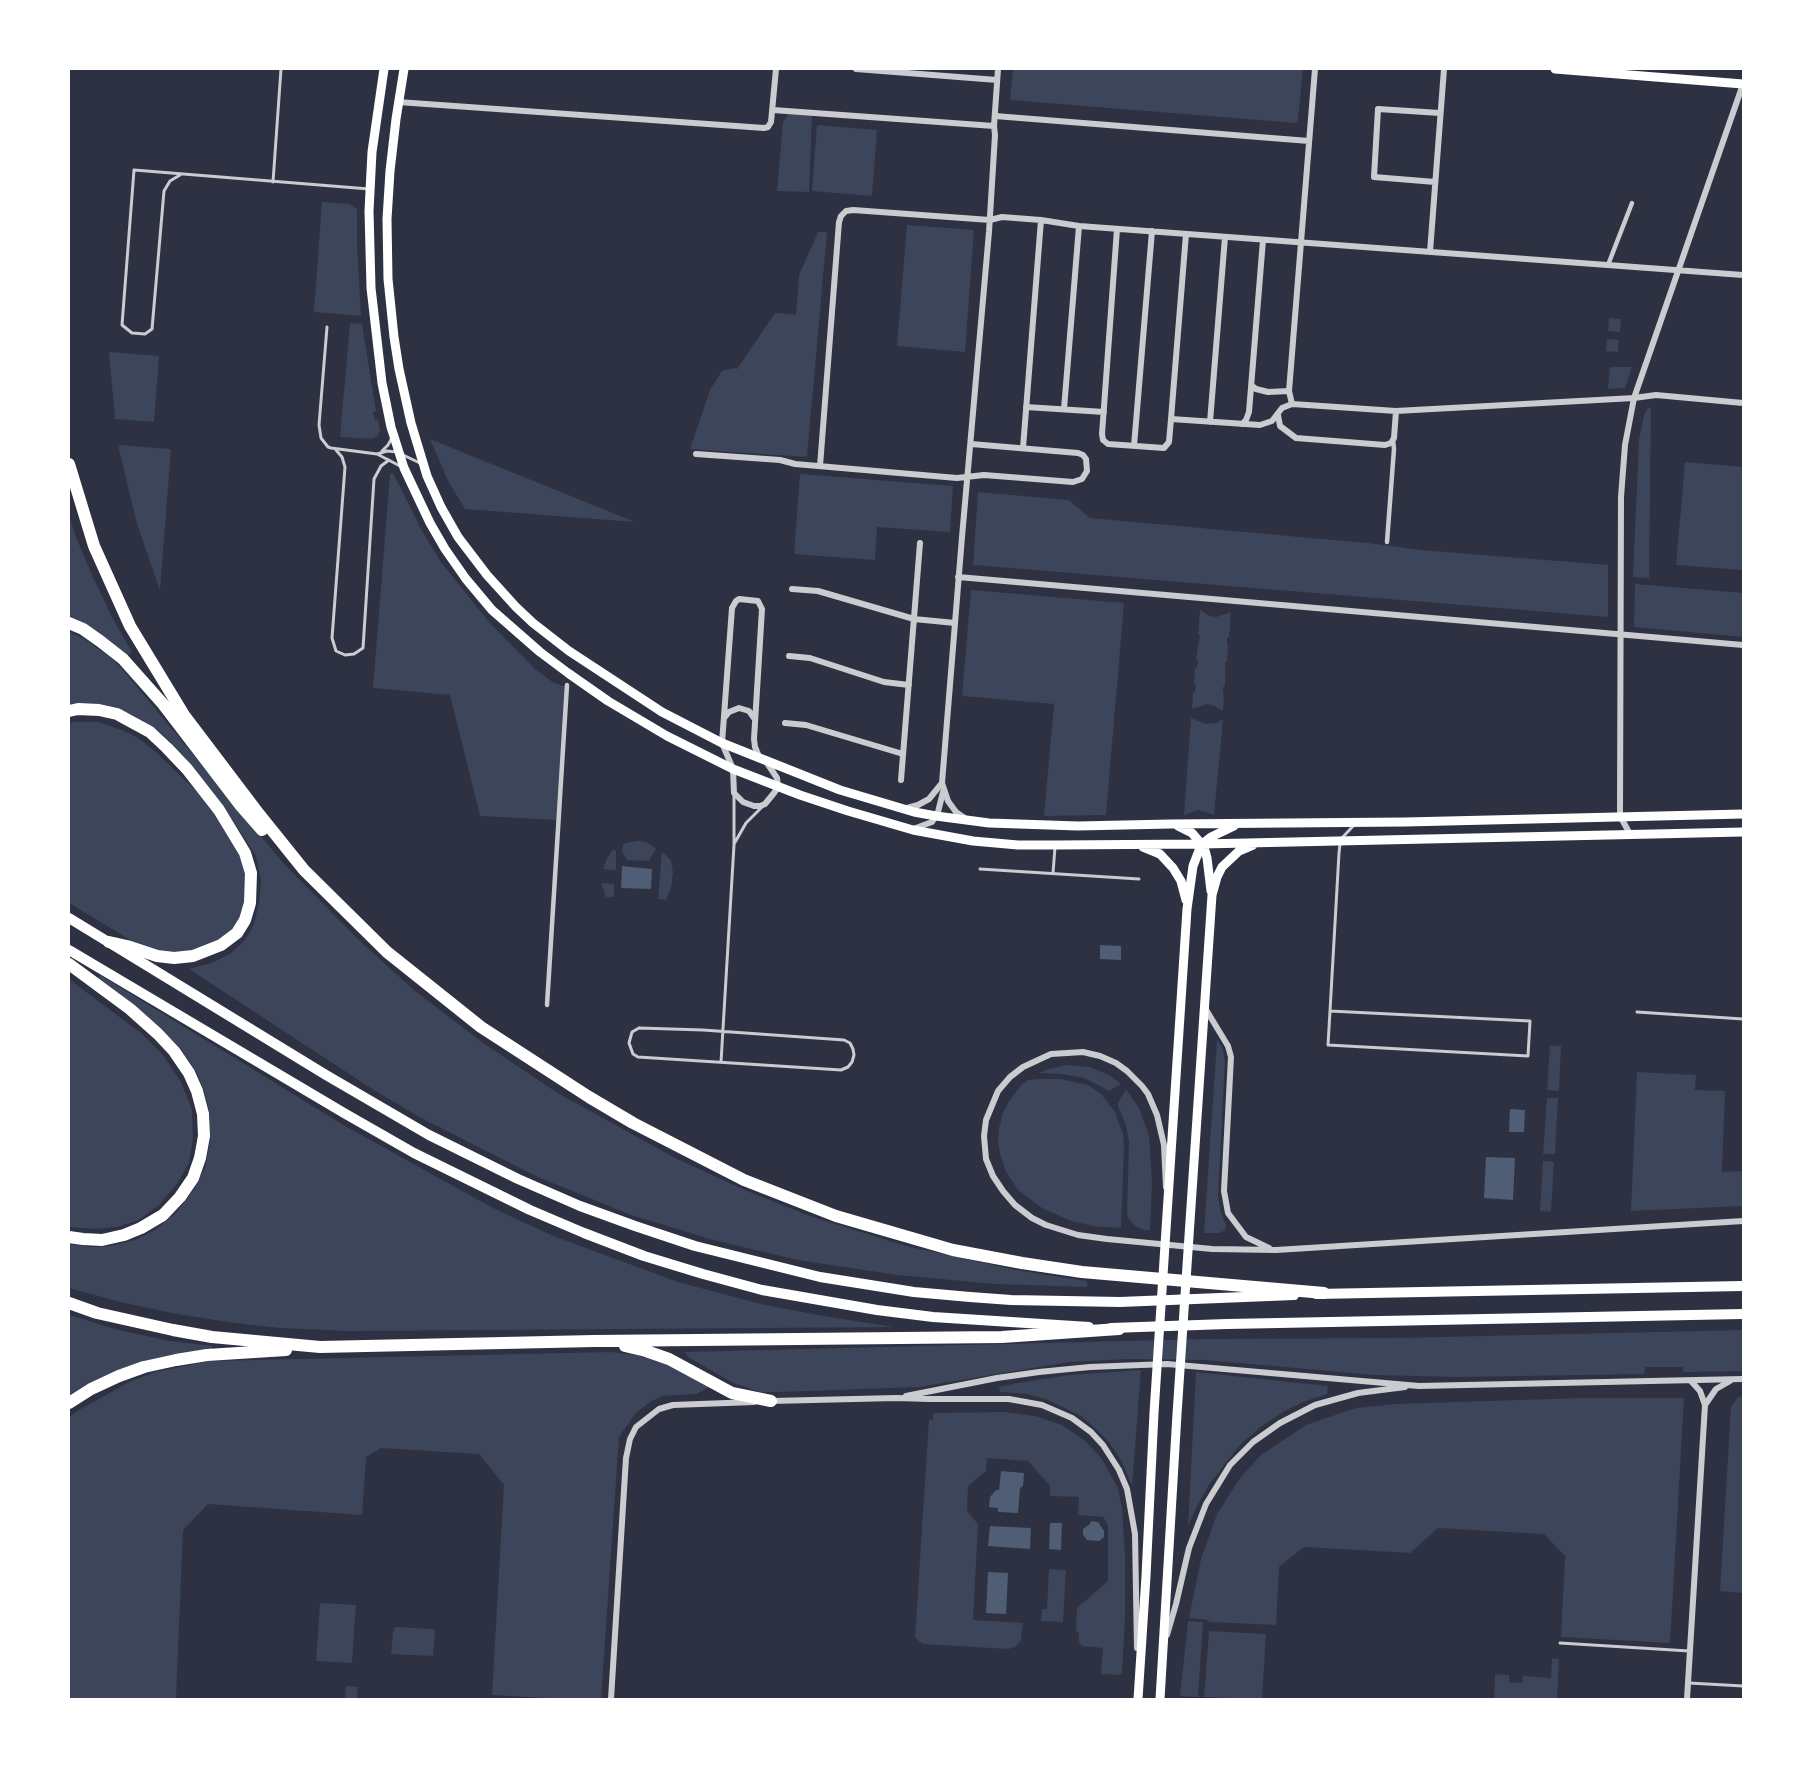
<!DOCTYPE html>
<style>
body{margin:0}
#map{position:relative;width:1812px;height:1768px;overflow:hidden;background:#2d3142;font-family:"Archivo Narrow",sans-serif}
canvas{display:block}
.frame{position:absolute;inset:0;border:70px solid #fff;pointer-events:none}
</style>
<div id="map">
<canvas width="1812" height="1768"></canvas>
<div class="frame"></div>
</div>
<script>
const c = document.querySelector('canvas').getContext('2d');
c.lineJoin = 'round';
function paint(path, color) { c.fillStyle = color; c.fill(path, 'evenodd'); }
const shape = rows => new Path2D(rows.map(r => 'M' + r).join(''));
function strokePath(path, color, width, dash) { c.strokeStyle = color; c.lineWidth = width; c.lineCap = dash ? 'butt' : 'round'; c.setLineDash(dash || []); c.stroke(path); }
paint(shape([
 [1013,69,1303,69,1298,120,1295,123,1010,100],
 [790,112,812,113,809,192,777,191,783,122],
 [817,125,877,130,872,196,812,191],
 [322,202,349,204,357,209,357,245,361,316,314,312],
 [907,225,974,230,965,352,897,346],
 [818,232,827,232,807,457,690,449,710,390,722,371,734,368,737,369,775,313,796,315,799,275],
 [1609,318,1621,319,1620,332,1608,331],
 [350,323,362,324,376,411,373,412,375,420,378,419,380,431,378,436,372,439,340,437],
 [1607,339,1619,340,1618,352,1606,351],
 [109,352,159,356,154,422,115,419],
 [1610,367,1632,367,1625,388,1608,389],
 [1651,407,1649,578,1633,577,1639,440,1644,415,1648,408],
 [430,439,635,522,465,509,448,481],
 [118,445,171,449,160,590,137,524],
 [1685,462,1743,467,1743,570,1676,565],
 [393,473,422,531,441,562,489,622,535,669,554,683,567,687,557,820,480,816,450,695,373,688,390,474],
 [800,474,953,486,950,532,877,527,875,560,794,554],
 [978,492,1069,500,1090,518,1367,543,1421,550,1608,565,1608,617,973,565],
 [69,515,76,537,92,575,113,619,132,652,128,655,94,629,69,617],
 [1635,584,1743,593,1743,637,1634,627],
 [971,590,1124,603,1106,815,1044,816,1054,704,962,696],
 [1200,610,1210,616,1216,617,1231,612,1229,637,1227,638,1227,645,1228,645,1227,662,1225,662,1225,686,1223,687,1223,694,1224,695,1223,711,1214,706,1207,704,1192,709,1193,692,1195,692,1196,685,1194,684,1195,668,1197,667,1198,660,1196,659,1200,635,1198,635],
 [69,632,83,638,111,658,123,670,284,864,362,943,415,991,486,1045,556,1092,675,1158,747,1191,810,1216,906,1246,1016,1270,1086,1281,1088,1285,1086,1287,996,1284,897,1275,798,1260,713,1240,631,1215,538,1177,421,1118,369,1087,189,969,211,963,230,954,245,940,254,924,259,903,261,880,256,856,228,813,184,756,158,730,134,716,117,709,69,707],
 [1191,718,1206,724,1217,723,1223,719,1214,815,1199,810,1184,815],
 [73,722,98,722,119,729,137,737,158,754,224,818,249,864,245,920,207,952,157,956,69,903,69,724],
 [638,841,647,842,656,849,649,861,627,860,622,851,623,845,626,843],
 [613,850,616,851,616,870,603,869,607,858],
 [662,852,671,860,673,873,671,888,666,900,658,899],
 [601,883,614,884,614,897,606,897],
 [100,975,345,1126,493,1208,551,1235,678,1282,761,1304,823,1316,894,1327,349,1331,280,1328,234,1323,177,1314,120,1302,69,1288,69,1244,92,1247,110,1246,135,1240,155,1230,176,1213,195,1188,205,1168,210,1142,210,1116,205,1093,196,1071,180,1048,157,1025,98,979],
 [69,979,142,1034,163,1055,181,1082,192,1109,193,1139,189,1163,177,1184,159,1205,139,1220,117,1227,93,1229,69,1227],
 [1218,1040,1223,1050,1225,1062,1218,1196,1221,1213,1226,1225,1225,1230,1220,1233,1204,1233,1217,1041],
 [1550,1045,1561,1046,1559,1091,1547,1090],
 [1066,1065,1090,1067,1109,1075,1121,1084,1109,1091,1084,1078,1062,1074,1039,1073,1049,1069],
 [1637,1072,1696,1075,1695,1090,1725,1091,1722,1172,1743,1171,1743,1206,1631,1211],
 [1039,1079,1060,1079,1088,1085,1101,1094,1115,1112,1123,1134,1124,1146,1121,1228,1093,1226,1071,1221,1042,1208,1018,1190,1006,1172,1000,1154,998,1142,999,1128,1003,1113,1008,1103,1021,1085,1028,1080],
 [1126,1089,1139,1108,1149,1136,1152,1183,1150,1230,1144,1230,1135,1226,1128,1218,1127,1213,1129,1142,1126,1126,1118,1106,1118,1103],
 [1547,1098,1558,1098,1555,1154,1543,1154],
 [1543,1161,1554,1162,1551,1212,1540,1211],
 [69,1315,119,1330,170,1341,212,1346,212,1350,134,1365,92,1381,69,1395],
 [1743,1330,1743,1371,1683,1372,1683,1367,1645,1367,1644,1374,1459,1377,1375,1375,1204,1360,1129,1359,1069,1362,920,1387,779,1392,760,1392,733,1383,688,1357,685,1352,1203,1339,1398,1338],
 [611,1352,636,1355,679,1367,709,1387,697,1394,662,1396,650,1402,635,1414,619,1437,601,1699,567,1699,492,1695,504,1485,479,1454,381,1448,366,1457,362,1515,208,1504,183,1530,176,1699,69,1699,69,1418,77,1411,129,1382,155,1372,210,1361],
 [1141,1370,1132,1486,1122,1462,1109,1442,1097,1430,1081,1416,1046,1399,1027,1394,1000,1392,999,1387,1017,1383,1069,1375],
 [1196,1372,1328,1386,1327,1394,1303,1402,1285,1411,1262,1426,1241,1444,1210,1483,1197,1506,1188,1526],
 [1738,1397,1743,1397,1743,1593,1720,1591,1731,1407],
 [1582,1398,1684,1398,1670,1643,1561,1637,1565,1556,1544,1534,1438,1528,1410,1553,1304,1547,1279,1567,1276,1625,1209,1622,1208,1620,1189,1618,1201,1559,1217,1514,1240,1478,1261,1455,1306,1425,1356,1408,1395,1404],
 [1004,1412,1035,1416,1062,1425,1084,1440,1102,1459,1118,1488,1122,1508,1125,1556,1125,1617,1122,1673,1119,1675,1101,1674,1103,1648,1082,1646,1079,1642,1079,1634,1076,1630,1077,1608,1108,1581,1108,1525,1103,1517,1078,1515,1079,1497,1050,1496,1050,1486,1028,1461,987,1458,986,1471,968,1486,967,1511,978,1524,973,1620,1023,1623,1021,1640,1015,1647,1008,1649,923,1644,915,1638,929,1419,933,1420,933,1413],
 [1049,1569,1066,1570,1063,1622,1041,1621,1042,1609,1047,1609],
 [320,1603,356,1605,352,1663,316,1661],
 [1188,1621,1203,1622,1198,1697,1180,1696],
 [395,1627,433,1629,435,1631,433,1656,391,1654,393,1632],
 [1209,1631,1266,1634,1262,1699,1204,1697],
 [1552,1658,1559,1659,1557,1699,1494,1699,1495,1674,1509,1675,1509,1682,1522,1683,1523,1676,1551,1678],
 [346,1686,358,1687,357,1699,345,1699]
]), '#3c4559');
paint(shape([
 [622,866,652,869,651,889,621,888],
 [1100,945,1121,946,1121,960,1100,959],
 [1510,1109,1525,1110,1524,1132,1509,1132],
 [1486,1157,1515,1158,1513,1200,1484,1198],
 [1001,1471,1024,1473,1023,1486,1020,1488,1018,1513,998,1512,998,1508,989,1507,990,1497,996,1490,999,1490],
 [1091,1521,1098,1522,1104,1531,1104,1537,1099,1541,1087,1540,1083,1535,1083,1529,1090,1524],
 [1050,1523,1062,1523,1061,1550,1049,1549],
 [990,1526,1031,1528,1030,1549,988,1546],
 [988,1572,1008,1573,1006,1614,986,1613]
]), '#4f5d75');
strokePath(shape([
 [180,175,170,181,164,191,152,329,145,334,132,333,122,325,134,170,369,189],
 [273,182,281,69],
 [327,327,319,425,321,438,328,447,331,448,377,454,400,466],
 [336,450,342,457,345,467,332,638,336,651,345,655,354,654,363,648,374,479,381,466,389,460],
 [382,451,388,445,392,438],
 [377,454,387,451,397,452],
 [403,455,422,464],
 [1342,838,1354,825],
 [734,844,746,823,763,806],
 [980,869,1139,879],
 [1053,873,1055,847],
 [1330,1011,1530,1021,1528,1056,1328,1045,1330,1011,1339,853,1340,844],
 [1637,1012,1743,1019],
 [639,1028,703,1030,844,1040,850,1043,853,1049,854,1055,852,1062,848,1067,841,1070,638,1057,633,1054,629,1043,632,1032,639,1028],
 [721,1062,734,845,734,795],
 [1560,1643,1689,1651],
 [1689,1683,1743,1686]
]), '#caccd0', 3);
strokePath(shape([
 [1608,265,1632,203],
 [1387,542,1394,449,1393,440],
 [547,1005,567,685]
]), '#caccd0', 4.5);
strokePath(shape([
 [856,69,997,80],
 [398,102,764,128,768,127,771,122,776,69],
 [773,110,994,126],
 [995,116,1309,141],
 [1435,182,1374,177,1378,109,1440,113],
 [1117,229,1102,434,1103,440,1108,444,1164,448,1169,442,1171,419,1260,425,1272,421,1282,408,1292,404,1396,411,1634,398,1656,395,1743,403],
 [1430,252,1444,69],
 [1252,386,1256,389,1268,392,1289,391],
 [1292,404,1289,391,1315,69],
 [1026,407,1104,412],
 [1064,409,1079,226],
 [1278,415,1280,426,1296,438,1385,445,1391,443,1394,438,1396,411],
 [1171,419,1186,234],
 [1210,422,1225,237],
 [1242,424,1246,420,1249,412,1263,240],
 [1134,446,1152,231],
 [1023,448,1041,220],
 [696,454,780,460,795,464,957,478,984,475,1073,482,1082,479,1087,471,1086,459,1083,455,1078,453,971,444],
 [820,466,839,222,841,216,846,211,853,210,990,220,1002,217,1041,220,1079,226,1743,275],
 [958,577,1743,645],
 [792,589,818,591,914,619,955,623],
 [789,656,810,658,884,682,909,685],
 [725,717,729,712,739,708,749,711,754,718],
 [785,723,806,725,903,754],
 [760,759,755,747,754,739,762,609,758,601,739,599,736,601,732,608,722,743,733,769,734,793,743,802,754,806,760,806,765,804,774,793,778,787,777,778,767,763],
 [901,780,920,543],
 [907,808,918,805,929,799,942,783],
 [966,819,956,812,948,801,942,783,962,537,989,232,995,135,994,126,998,69],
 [913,829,932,822,938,812,943,792],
 [1630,834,1620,816,1621,497,1625,445,1634,398,1743,84],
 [1205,1008,1228,1046,1231,1057,1224,1191,1228,1213,1246,1237,1269,1248],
 [1166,1187,1164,1145,1157,1115,1148,1094,1142,1086,1127,1071,1116,1063,1100,1056,1083,1052,1051,1054,1023,1067,1010,1077,998,1091,986,1120,984,1136,986,1159,993,1176,1003,1191,1015,1205,1032,1218,1046,1225,1078,1235,1107,1239,1212,1249,1276,1250,1743,1221],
 [906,1396,997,1378,1039,1372,1090,1367,1167,1364,1419,1386,1743,1379],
 [771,1401,896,1398,929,1399,1009,1399,1042,1405,1072,1418,1091,1432,1103,1445,1119,1470,1127,1489,1135,1534,1137,1648],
 [1705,1405,1716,1389,1730,1381],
 [1167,1635,1176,1604,1189,1548,1206,1504,1230,1465,1253,1442,1280,1423,1315,1405,1358,1393,1405,1387],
 [611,1699,626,1458,630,1439,636,1427,659,1409,673,1405,754,1402],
 [1687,1699,1705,1405,1700,1391,1691,1381]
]), '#caccd0', 6);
strokePath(shape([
 [384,69,372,152,369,211,371,288,382,383,391,427,404,468,430,523,445,549,466,579,492,610,540,652,568,673,608,701,667,736,733,769,800,795,848,811,913,830,973,841,1018,845,1055,845,1202,844,1743,832],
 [404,69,396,119,390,171,387,219,388,279,394,337,399,369,411,423,427,476,441,507,458,537,487,575,516,607,533,623,569,651,662,712,722,743,840,790,914,812,936,816,989,823,1078,826,1170,824,1405,822,1743,814],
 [1555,69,1743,84],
 [1178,826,1192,833,1204,847,1207,858,1211,891],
 [1143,847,1160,854,1173,868,1181,881,1186,900],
 [1138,1699,1146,1576,1154,1413,1187,909,1193,866,1200,848,1202,844,1211,837,1234,826],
 [1160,1699,1177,1414,1212,895,1217,877,1222,867,1239,851,1253,845]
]), '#fff', 9);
strokePath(shape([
 [69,918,326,1075,429,1135,518,1179,580,1206,635,1226,695,1246,820,1277,914,1292,970,1297,1011,1300,1120,1302,1294,1295],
 [69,950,344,1113,414,1153,530,1210,584,1233,644,1256,703,1274,762,1290,877,1310,933,1317,1089,1327],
 [1316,1294,1743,1286],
 [1111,1328,1227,1324,1743,1314]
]), '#fff', 10);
strokePath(shape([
 [69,464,94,546,130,626,184,715,259,814,304,870,387,952,481,1027,589,1097,633,1123,744,1180,836,1216,953,1250,1022,1263,1082,1272,1324,1293],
 [69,623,83,629,100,641,123,659,163,704,241,806,262,830],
 [69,711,78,709,99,710,117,714,150,732,167,748,187,769,219,810,245,853,251,873,250,903,245,920,237,933,221,945,193,956,174,958,157,956,127,946,109,942],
 [69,964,130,1009,158,1034,174,1051,189,1073,197,1091,203,1114,204,1136,200,1158,193,1178,180,1197,163,1215,141,1228,124,1235,102,1240,83,1239,69,1237],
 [69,1303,97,1313,173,1330,212,1337,320,1347,594,1341,1002,1337,1119,1329],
 [625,1346,646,1351,669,1359,732,1393,771,1401],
 [69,1403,91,1389,119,1376,144,1367,176,1360,207,1355,286,1350]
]), '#fff', 12);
</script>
